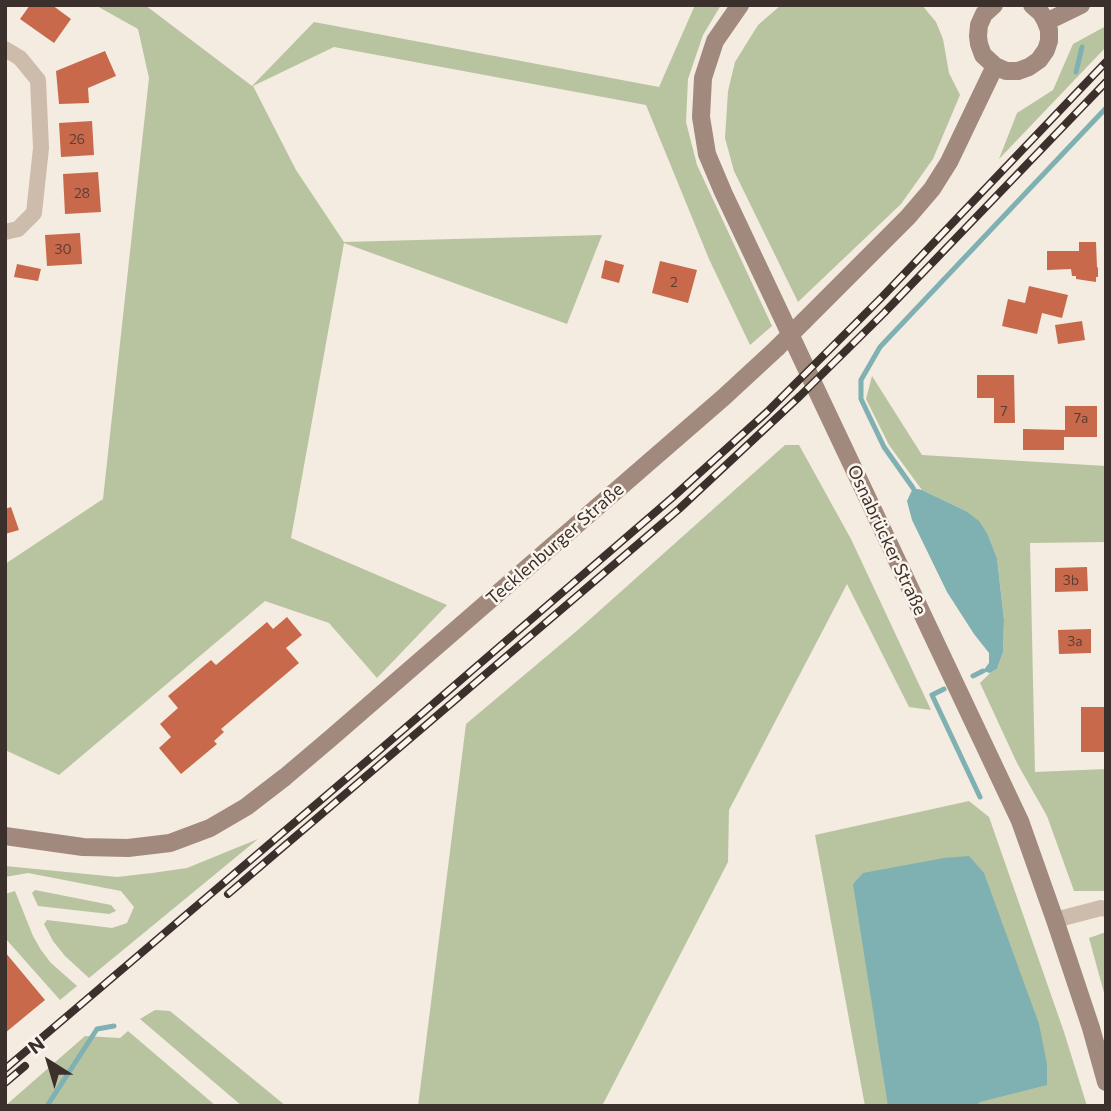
<!DOCTYPE html>
<meta charset="utf-8">
<style>
body{margin:0}
#map{position:relative;width:1111px;height:1111px;overflow:hidden;background:#f4ebe1;font-family:Commissioner,sans-serif}
canvas{display:block}
.frame{position:absolute;inset:0;border:7px solid #3b302b;pointer-events:none}
.north{position:absolute;left:14px;top:1027px;width:70px;height:70px;-webkit-text-stroke:5px #fbf5ee;paint-order:stroke;rotate:323deg;font-size:19px;font-weight:700;line-height:28px;text-align:center;color:#3b302b}
.north::after{content:'';display:block;margin:auto;width:24px;height:32px;background:#3b302b;clip-path:polygon(50% 0,100% 100%,50% 72%,0 100%)}
</style>
<div id="map">
<canvas width="1111" height="1111"></canvas>
<div class="frame"></div>
<div class="north">N</div>
</div>
<script>
const c = document.querySelector('canvas').getContext('2d');
c.lineJoin = 'round';
function paint(path, color) { c.fillStyle = color; c.fill(path, 'evenodd'); }
const shape = rows => new Path2D(rows.map(r => 'M' + r).join(''));
function strokePath(path, color, width, dash) { c.strokeStyle = color; c.lineWidth = width; c.lineCap = dash ? 'butt' : 'round'; c.setLineDash(dash || []); c.stroke(path); }
function drawText(font, color, halo, rows, align = 'center') {
  c.font = font + ' Commissioner,sans-serif'; c.lineWidth = 5; c.setLineDash([]); c.textBaseline = 'middle'; c.strokeStyle = halo; c.fillStyle = color; for (const [text, x, y, turn = 0] of rows) {
    c.save(); c.translate(x, y); c.rotate((+turn || 0) * Math.PI / 180); c.textAlign = isNaN(turn) ? turn : align; if (halo) c.strokeText(text, 0, 0); c.fillText(text, 0, 0); c.restore();
  }
}
paint(shape([
 [95,5,145,5,252,86,314,22,659,87,695,5,721,5,703,35,688,79,686,122,697,165,772,326,750,345,709,259,646,105,334,47,253,86,296,170,344,242,602,235,567,324,344,243,291,538,447,605,377,678,329,623,265,601,59,775,5,750,5,564,103,499,149,78,138,29],
 [781,5,922,5,936,22,943,39,949,73,960,95,933,159,901,204,798,302,734,171,725,138,728,91,735,62,758,25],
 [1106,26,1106,47,999,159,1017,113,1053,90,1073,44],
 [872,376,922,455,1106,466,1106,542,1030,543,1035,772,1106,769,1106,891,1074,891,1047,816,1017,763,980,683,990,673,997,669,1003,652,1004,620,997,558,988,535,966,511,922,490,889,445,866,399],
 [785,445,799,445,851,539,931,710,909,707,847,584,729,810,728,862,602,1106,418,1106,466,724,579,629],
 [969,801,989,817,1064,1032,1087,1106,865,1106,815,835],
 [258,839,89,978,65,956,53,941,44,924,47,920,112,928,127,923,134,907,121,891,28,873,5,877,5,866,117,877,152,873,187,868],
 [35,890,111,905,116,911,109,914,38,906,32,893],
 [15,891,33,936,41,950,51,963,77,986,60,1000,5,938,5,894],
 [1106,932,1106,1000,1089,938],
 [155,1010,170,1011,286,1106,242,1106,140,1019],
 [128,1031,216,1106,5,1106,85,1036,120,1038]
]), '#b8c4a0');
paint(shape([
 [913,488,922,490,966,511,979,521,988,535,997,558,1004,620,1003,652,997,669,990,673,983,671,989,663,989,653,974,634,947,592,912,520,907,501],
 [969,856,984,873,1039,1024,1047,1064,1047,1085,980,1102,976,1106,888,1106,853,884,863,873,944,858]
]), '#7fb0b2');
strokePath(shape([
 [1076,72,1082,47],
 [913,488,884,447,861,399,861,380,880,347,1106,108],
 [973,676,983,671],
 [944,689,932,695,980,797],
 [47,1106,97,1029,114,1026]
]), '#7fb0b2', 5);
paint(shape([
 [30,5,52,5,71,19,54,43,20,19],
 [105,51,116,76,88,88,89,103,59,104,56,71],
 [92,121,94,155,61,157,59,123],
 [98,172,101,212,65,214,63,174],
 [80,233,82,264,47,266,45,235],
 [1079,242,1096,242,1097,267,1098,268,1098,277,1096,277,1096,282,1076,279,1076,276,1072,276,1071,269,1047,270,1047,251,1079,251],
 [605,260,624,265,619,283,601,278],
 [660,261,697,270,688,303,652,293],
 [17,264,41,269,38,281,14,277],
 [1029,286,1068,295,1062,318,1042,313,1037,334,1002,326,1008,299,1025,303],
 [1082,321,1085,340,1058,344,1055,325],
 [977,375,1014,375,1015,423,994,423,994,398,977,398],
 [1065,406,1097,406,1097,437,1064,437,1064,450,1023,450,1023,429,1065,430],
 [11,507,19,530,5,534,5,509],
 [1087,567,1088,591,1055,592,1055,568],
 [287,617,302,635,286,648,299,663,221,729,224,732,214,741,217,744,181,774,159,748,171,737,160,724,178,708,168,696,211,660,216,665,267,622,273,629],
 [1091,629,1091,653,1059,654,1058,630],
 [1081,707,1106,707,1106,752,1081,752],
 [5,952,45,1000,5,1033]
]), '#c8694b');
strokePath(shape([
 [5,49,20,58,38,80,41,148,34,213,18,229,5,232],
 [1055,920,1101,908,1106,909]
]), '#cdbbac', 16);
strokePath(shape([
 [740,5,715,41,703,78,701,117,707,154,723,192,1020,821,1055,920,1091,1028,1106,1082],
 [994,5,984,14,979,25,978,36,979,44,983,55,995,66,1006,71,1018,71,1029,67,1039,60,1046,50,1049,41,1049,30,1046,22,1041,13,1032,5],
 [1046,22,1081,5],
 [804,321,908,217,932,189,949,162,995,66],
 [5,836,83,847,128,848,170,843,210,828,246,807,285,777,331,738,724,397,777,348]
]), '#a18a7d', 18);
const rail = shape([
 [228,894,679,509,800,396,884,313,1106,82],
 [5,1069,375,754,673,497,767,412,883,296,1106,62],
 [5,1083,25,1066]
]);
strokePath(rail, '#3b302b', 8);
strokePath(rail, '#fbf5ee', 5, [16]);
strokePath(shape([
 [777,348,804,321]
]), '#a18a7d', 18);
drawText('14px', '#5e3e33', null, [
 ["26",77,139],
 ["28",82,193],
 ["30",63,249],
 ["2",674,282],
 ["7",1004,411],
 ["7a",1081,418],
 ["3b",1071,580],
 ["3a",1075,641]
]);
drawText('18px', '#3b302b', '#fbf5ee', [
 ["Osnabrücker Straße",887,540,65],
 ["Tecklenburger Straße",555,544,-41]
]);
</script>
